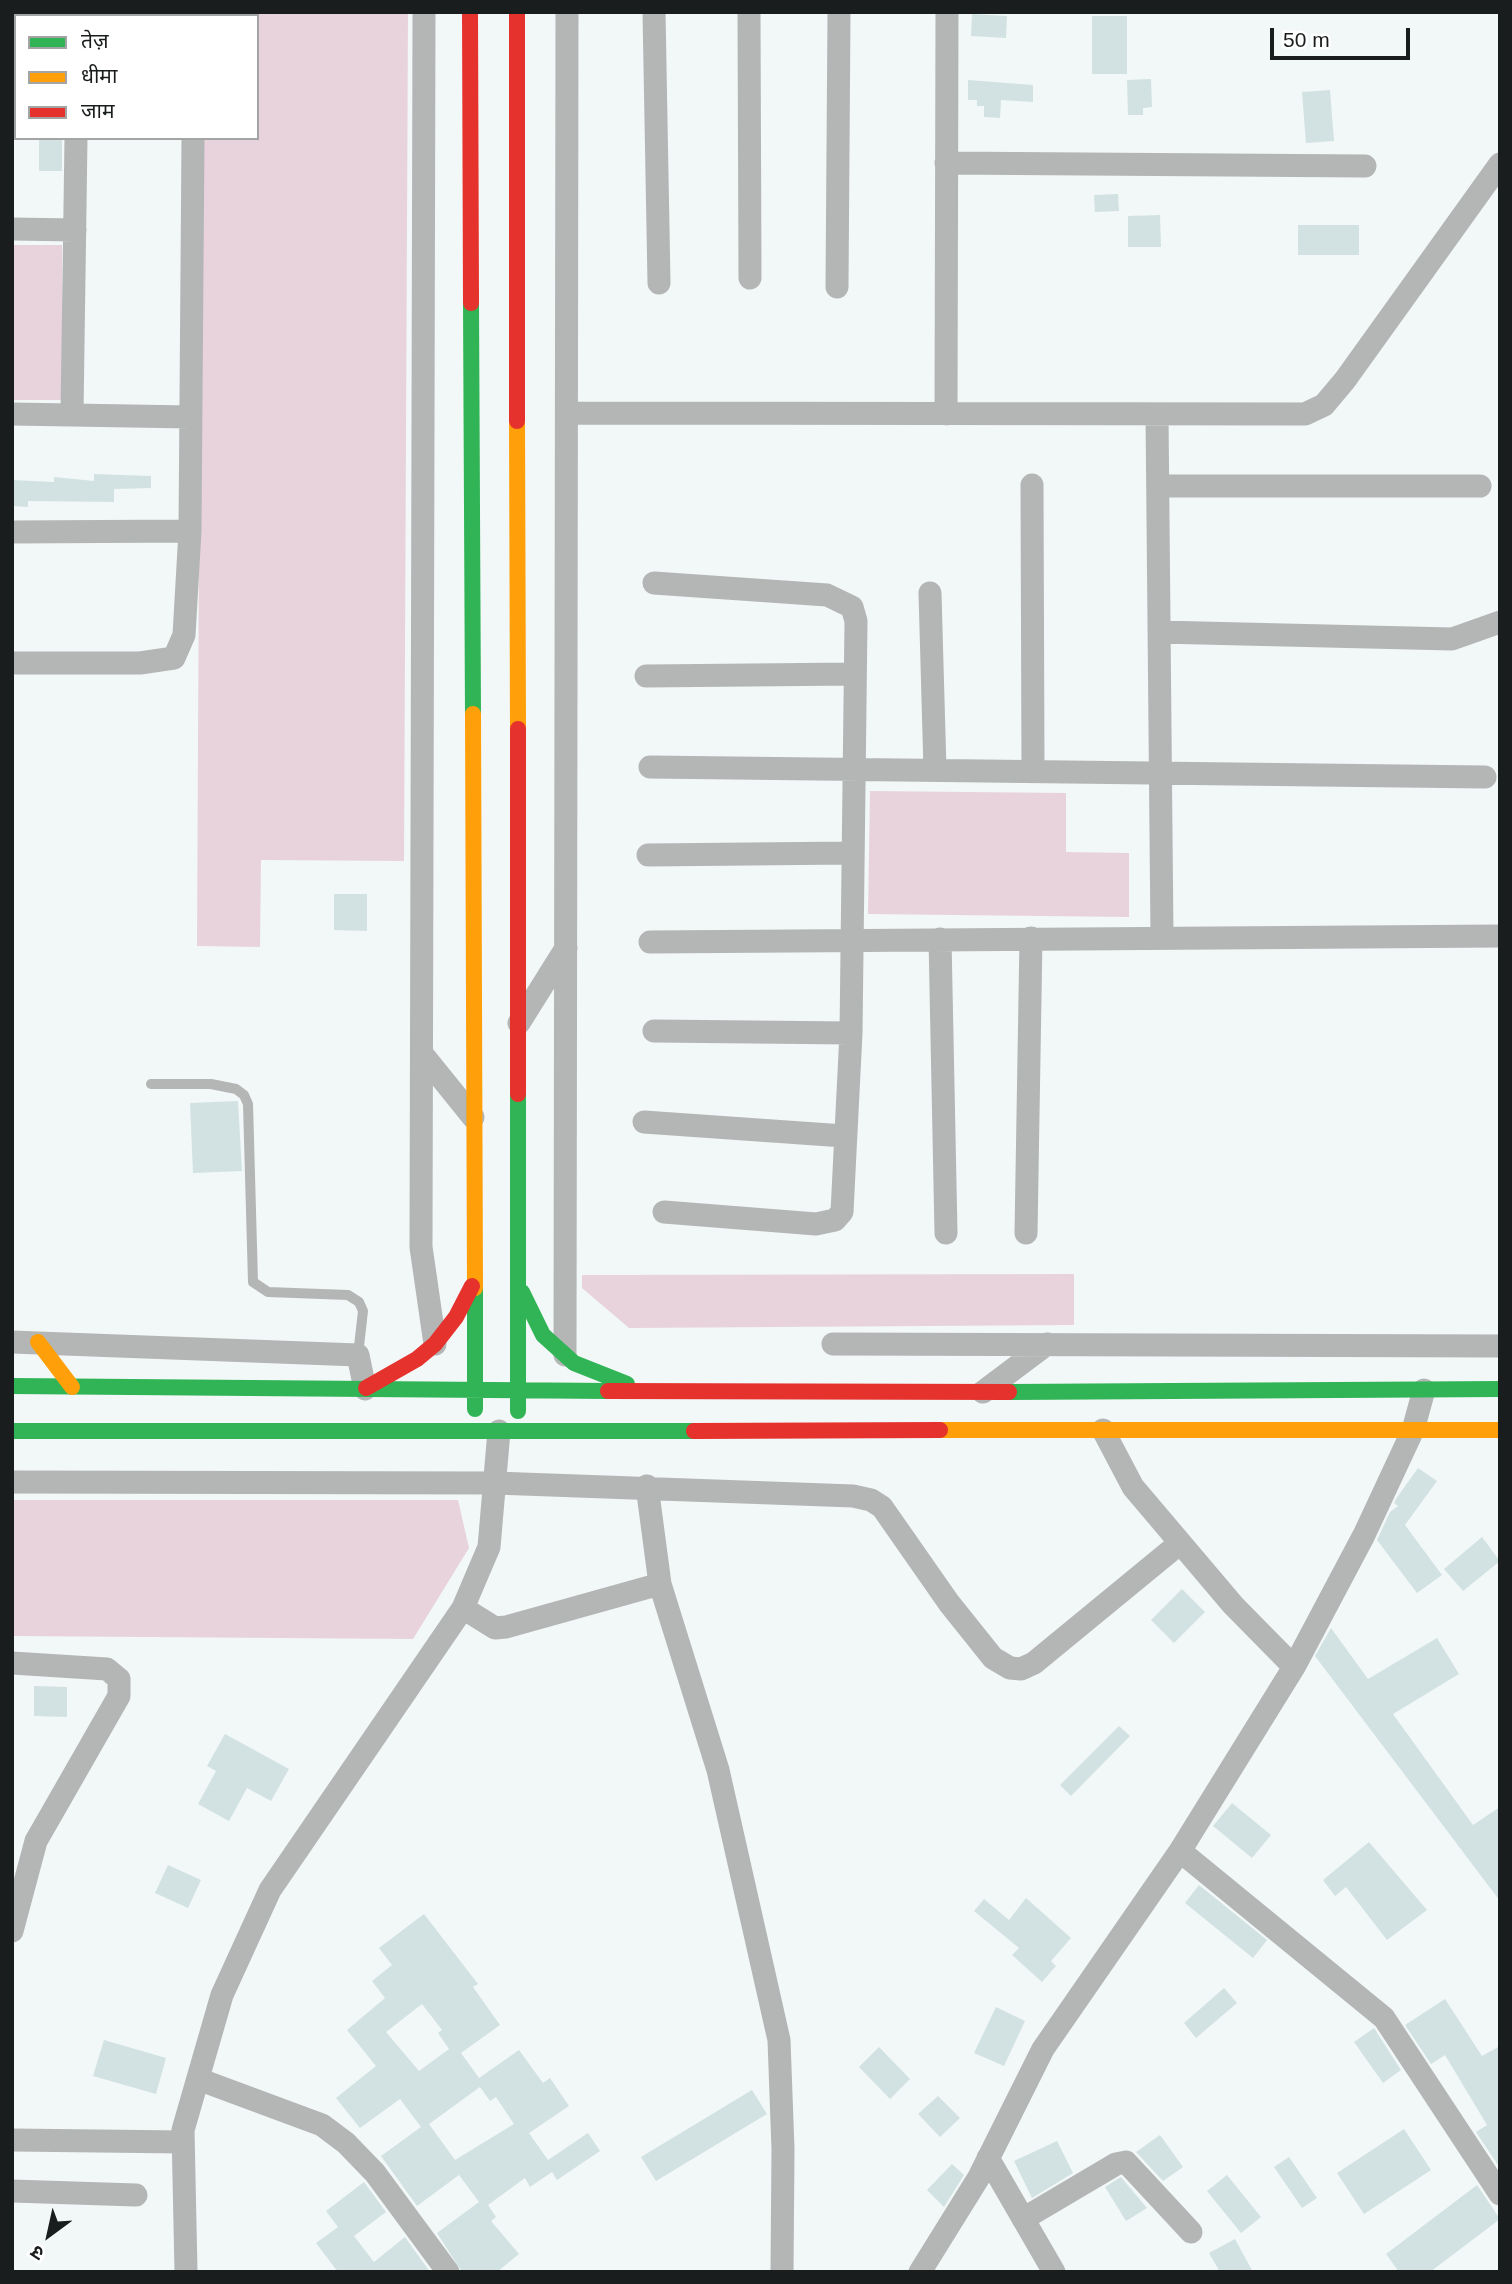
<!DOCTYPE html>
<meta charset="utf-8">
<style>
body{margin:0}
#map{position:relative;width:1512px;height:2284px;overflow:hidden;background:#f2f7f7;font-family:Arial,"Noto Sans Devanagari",sans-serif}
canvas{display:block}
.frame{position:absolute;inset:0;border:14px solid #1a1d1d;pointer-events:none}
.legend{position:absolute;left:14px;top:14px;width:245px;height:126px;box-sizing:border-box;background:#fff;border:2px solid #a3a5a5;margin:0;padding:9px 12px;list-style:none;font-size:21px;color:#1a1d1d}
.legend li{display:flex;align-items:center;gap:14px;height:35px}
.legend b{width:35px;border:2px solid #a3a5a5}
.north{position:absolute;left:14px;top:2200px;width:70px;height:70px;-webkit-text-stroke:5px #fff;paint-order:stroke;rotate:213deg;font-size:19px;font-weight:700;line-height:28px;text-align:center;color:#1a1d1d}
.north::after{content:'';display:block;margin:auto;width:24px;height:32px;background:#1a1d1d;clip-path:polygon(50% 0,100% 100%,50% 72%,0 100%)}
.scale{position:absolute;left:1270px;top:28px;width:140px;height:32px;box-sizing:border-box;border:4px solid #1a1d1d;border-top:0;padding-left:9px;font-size:21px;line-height:24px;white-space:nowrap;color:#1a1d1d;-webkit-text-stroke:5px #fff;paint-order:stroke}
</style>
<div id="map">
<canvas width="1512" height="2284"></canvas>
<div class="frame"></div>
<ul class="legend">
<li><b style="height:9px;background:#30b455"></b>तेज़</li>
<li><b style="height:9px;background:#ff9f0a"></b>धीमा</li>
<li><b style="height:9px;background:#e5322d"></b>जाम</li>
</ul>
<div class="north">उ</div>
<div class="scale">50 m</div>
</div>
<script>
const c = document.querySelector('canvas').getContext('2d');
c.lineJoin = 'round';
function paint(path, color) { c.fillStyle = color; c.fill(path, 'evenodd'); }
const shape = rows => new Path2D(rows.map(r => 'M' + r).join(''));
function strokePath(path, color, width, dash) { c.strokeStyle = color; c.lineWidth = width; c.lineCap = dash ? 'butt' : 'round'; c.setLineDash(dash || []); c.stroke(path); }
paint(shape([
 [202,12,408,12,404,861,261,860,260,947,197,946,201,138,257,138,257,16,202,16],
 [12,245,62,245,62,400,12,400],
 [870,791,1066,793,1066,852,1129,853,1129,917,868,914],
 [1074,1274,1074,1325,629,1328,582,1288,582,1275],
 [12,1500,458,1500,469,1548,413,1639,12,1636]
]), '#e8d3dd');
paint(shape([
 [972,14,1007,16,1006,38,971,36],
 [1092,16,1127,16,1127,74,1092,74],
 [1151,79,1152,107,1143,108,1143,115,1128,115,1127,80],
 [968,80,1033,85,1033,102,1001,100,1000,118,984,117,984,106,977,106,977,100,968,100],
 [1330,90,1334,141,1306,143,1302,92],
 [39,139,62,140,62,171,39,171],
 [1118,194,1119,211,1095,212,1094,195],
 [1160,215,1161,247,1128,247,1128,216],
 [1298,225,1359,225,1359,255,1298,255],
 [94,474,151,476,151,488,114,489,114,502,28,501,28,507,12,506,12,480,54,482,54,477,94,481],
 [334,894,367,894,367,931,334,930],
 [238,1101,242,1171,193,1173,190,1103],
 [1418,1468,1437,1481,1405,1525,1442,1575,1417,1593,1377,1540,1390,1512,1398,1506,1394,1503,1396,1499],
 [1482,1537,1500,1561,1463,1591,1444,1569],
 [1182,1589,1205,1612,1174,1643,1151,1620],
 [1331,1628,1368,1679,1437,1638,1459,1674,1393,1714,1473,1825,1500,1807,1500,1901,1315,1656],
 [34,1686,67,1687,67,1717,34,1716],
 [1119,1726,1130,1736,1071,1796,1060,1785],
 [225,1734,289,1769,271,1801,247,1788,229,1821,198,1804,216,1771,207,1766],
 [1232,1803,1271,1835,1252,1858,1213,1826],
 [1369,1842,1427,1910,1387,1940,1346,1887,1335,1896,1323,1880],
 [168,1865,201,1880,188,1908,155,1893],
 [1199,1885,1267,1940,1253,1958,1185,1903],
 [1026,1898,1071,1938,1051,1961,1056,1966,1042,1982,1012,1955,1019,1948,974,1911,984,1899,1009,1920],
 [424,1914,478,1984,473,1987,500,2025,461,2053,479,2078,519,2050,543,2083,550,2078,569,2106,529,2133,548,2160,588,2133,600,2151,557,2180,552,2172,530,2187,525,2178,488,2205,496,2217,491,2221,519,2254,497,2272,462,2272,437,2233,479,2202,459,2175,417,2206,381,2156,421,2127,400,2099,360,2128,336,2098,376,2066,347,2030,385,1998,372,1981,392,1965,379,1948],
 [422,2004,442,2030,438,2033,449,2049,419,2071,386,2032],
 [480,2087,490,2101,496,2097,514,2124,455,2160,429,2124],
 [1224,1988,1237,2003,1196,2038,1184,2023],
 [1445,1999,1482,2056,1500,2046,1500,2168,1476,2132,1487,2125,1445,2055,1431,2064,1405,2025],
 [996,2007,1025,2021,1004,2066,974,2053],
 [1374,2028,1401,2070,1383,2083,1354,2042],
 [104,2040,166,2058,156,2094,93,2076],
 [879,2047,910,2079,890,2099,859,2067],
 [752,2090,767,2114,656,2181,641,2157],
 [938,2096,960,2118,940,2137,918,2114],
 [1404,2129,1431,2170,1364,2214,1337,2173],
 [1160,2135,1183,2167,1163,2181,1136,2152],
 [1057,2141,1073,2173,1032,2198,1014,2161],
 [1289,2157,1317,2198,1302,2208,1274,2167],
 [952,2164,964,2175,944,2207,927,2190],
 [1227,2175,1261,2217,1241,2233,1207,2191],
 [1121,2177,1147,2208,1126,2221,1105,2187],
 [364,2182,386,2212,354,2236,374,2262,405,2237,430,2272,338,2272,316,2243,338,2227,326,2211],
 [1477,2185,1500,2219,1430,2272,1399,2272,1386,2254],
 [1235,2239,1253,2272,1220,2272,1209,2253]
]), '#d2e2e2');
strokePath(shape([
 [151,1084,211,1084,236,1089,244,1095,248,1104,253,1282,268,1292,348,1295,359,1302,363,1311,358,1355]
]), '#b4b6b6', 10);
strokePath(shape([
 [424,12,421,1247,435,1344],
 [654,12,659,283],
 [749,12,750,278],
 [79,16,79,12],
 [194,16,194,12],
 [12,115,16,115],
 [946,163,1365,166],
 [12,229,75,230],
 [837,287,839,12],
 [72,413,76,138],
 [568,413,1305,414,1324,405,1345,380,1500,164],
 [12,414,190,417],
 [946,414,947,12],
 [1157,415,1162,936],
 [1032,485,1033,771],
 [1158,486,1480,486],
 [12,532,190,531],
 [654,583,827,595,852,607,856,621,851,1033,842,1212,835,1220,816,1224,664,1212],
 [930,593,935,770],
 [1159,632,1452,639,1500,622],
 [12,663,140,663,174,658,184,635,190,531,193,138],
 [646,676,853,674],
 [650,767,1485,777],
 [648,855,851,853],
 [940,939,946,1233],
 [650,942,1500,936],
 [519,1023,566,948],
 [654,1031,851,1033],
 [423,1055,473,1117],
 [644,1122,844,1136],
 [1026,1233,1031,938],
 [12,1342,358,1355,365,1389],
 [833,1344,1500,1346],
 [565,1355,567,12],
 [983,1392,1047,1344],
 [1103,1430,1133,1487,1233,1605,1294,1667],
 [12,1482,495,1483,853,1496,871,1500,882,1507,949,1603,993,1658,1010,1668,1021,1669,1034,1663,1180,1543],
 [647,1486,660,1584,718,1770,779,2040,783,2149,782,2272],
 [463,1608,495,1628,506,1627,660,1584],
 [12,1663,107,1669,119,1679,119,1696,36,1841,12,1931],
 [1180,1851,1384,2018,1500,2194],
 [198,2079,322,2125,346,2143,375,2173,448,2272],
 [12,2140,183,2142],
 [988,2158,1054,2272],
 [12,2191,136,2195],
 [1023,2219,1116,2164,1126,2162,1191,2232],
 [186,2272,183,2130,222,1995,270,1890,463,1608,489,1547,499,1431],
 [920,2272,979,2177,1043,2049,1180,1851,1294,1667,1364,1535,1413,1430,1424,1390]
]), '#b4b6b6', 23);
strokePath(shape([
 [471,303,473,714],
 [518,1094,518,1411],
 [475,1288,475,1409],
 [522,1292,543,1335,574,1363,627,1384],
 [12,1386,608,1391],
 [1009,1392,1500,1389],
 [12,1431,694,1431]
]), '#30b455', 16);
strokePath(shape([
 [517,421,518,729],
 [473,714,475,1288],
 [38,1342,72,1387],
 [940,1430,1500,1430]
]), '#ff9f0a', 16);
strokePath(shape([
 [470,12,471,303],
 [517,12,517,421],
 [518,729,518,1094],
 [366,1388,417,1359,435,1344,456,1317,472,1286],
 [608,1391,1009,1392],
 [694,1431,940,1430]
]), '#e5322d', 16);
</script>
